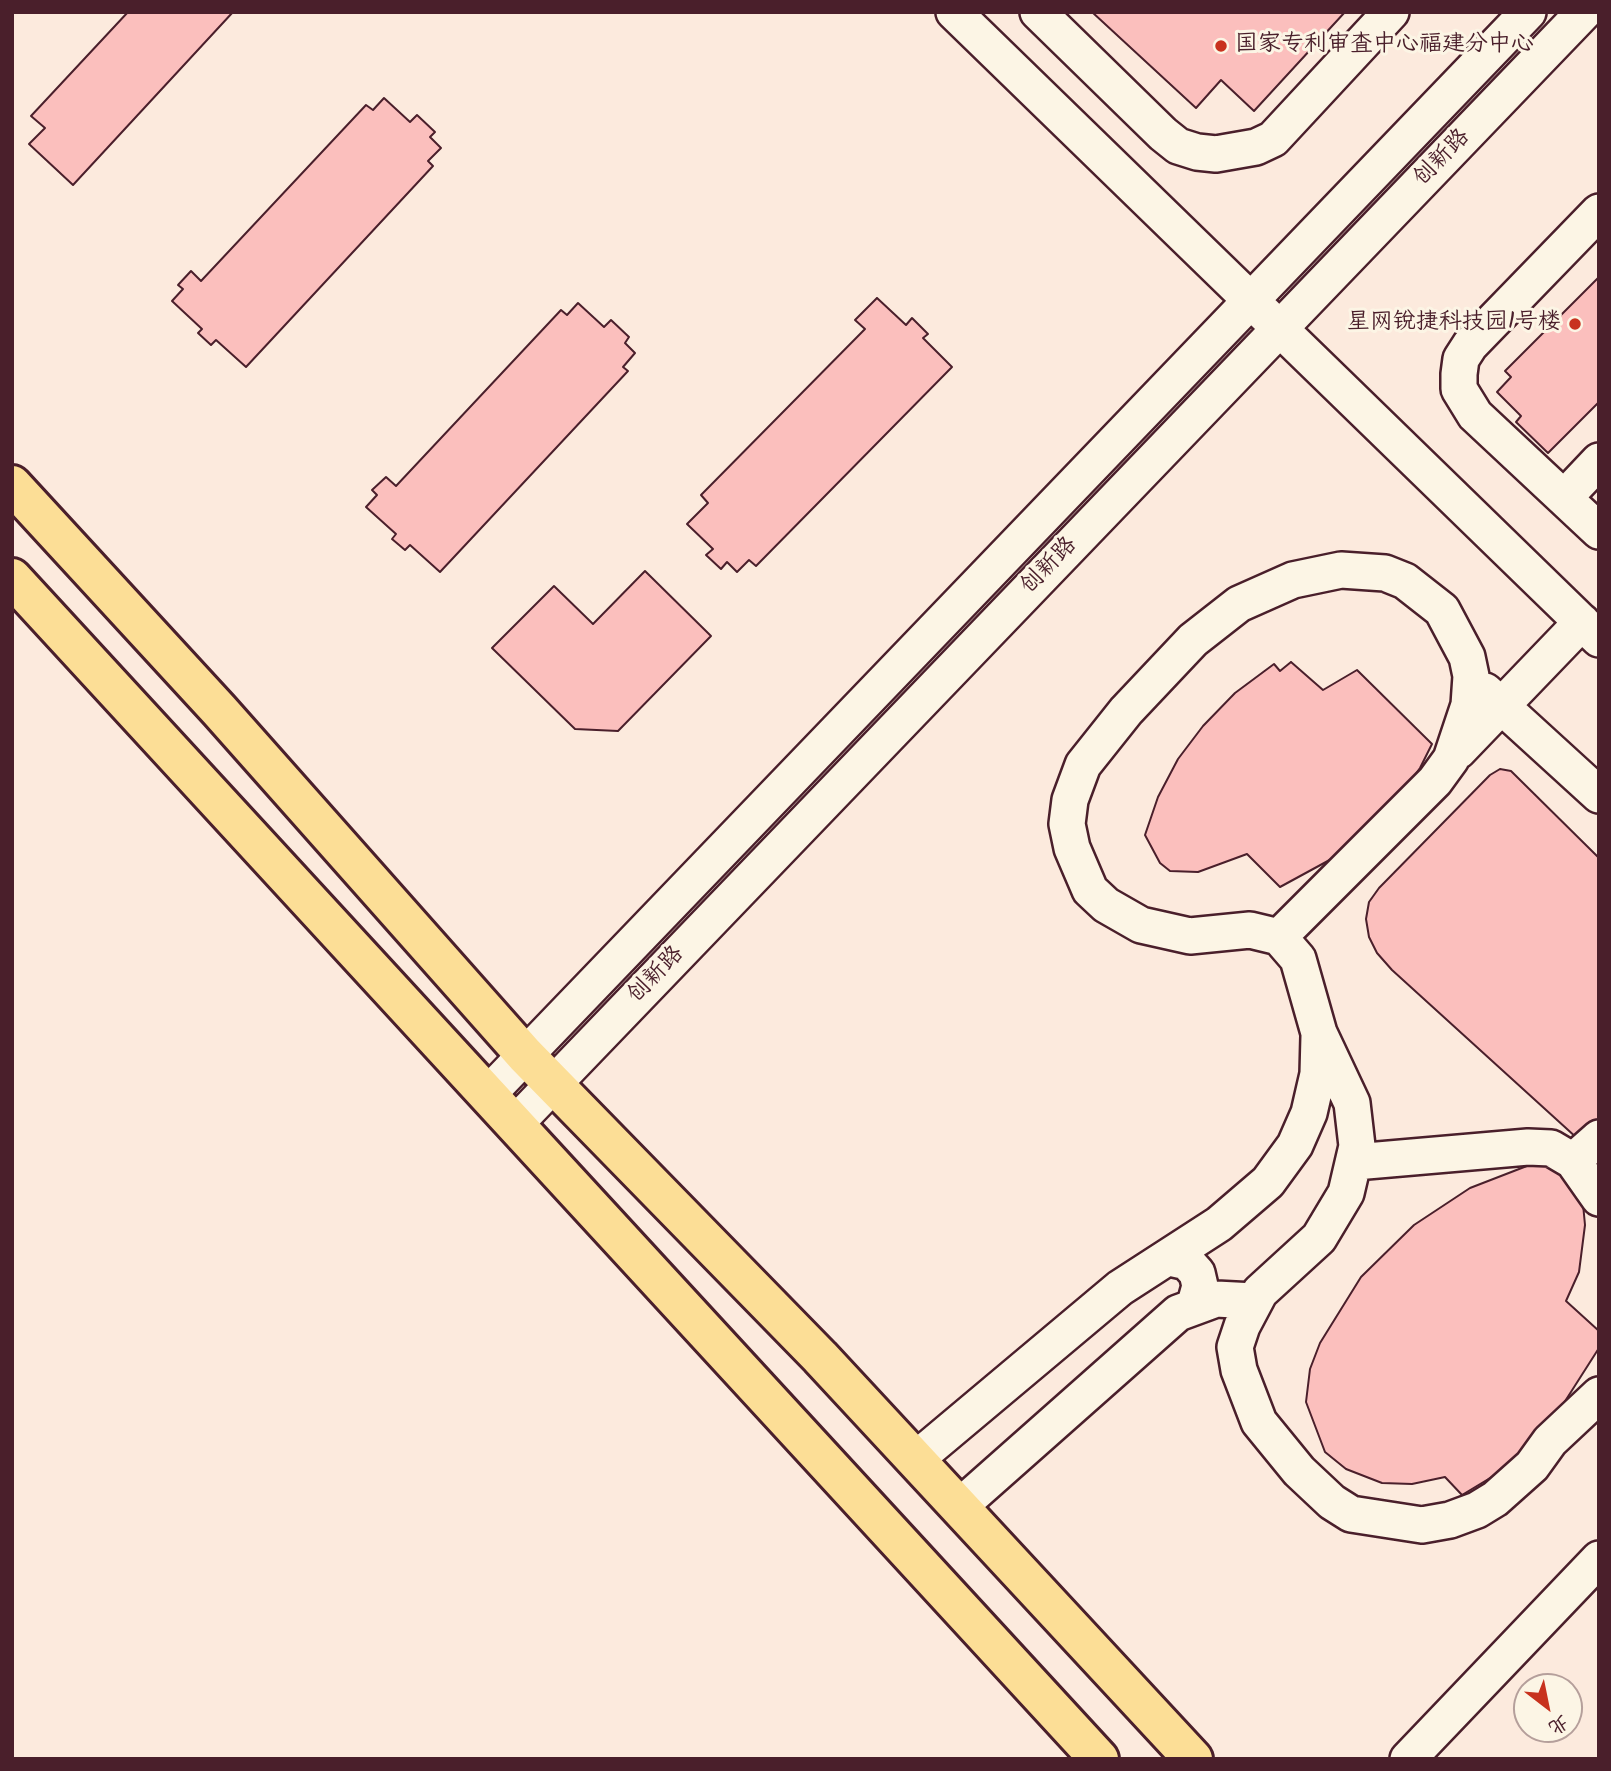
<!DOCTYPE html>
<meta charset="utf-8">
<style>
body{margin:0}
#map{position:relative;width:1611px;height:1771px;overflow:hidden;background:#fceadd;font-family:Kalam,"LXGW WenKai TC",sans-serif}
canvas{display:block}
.frame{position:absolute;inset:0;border:14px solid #4a1f2b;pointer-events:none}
.north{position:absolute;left:1513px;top:1673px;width:70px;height:70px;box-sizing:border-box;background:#fcf5e5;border:2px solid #b59f9b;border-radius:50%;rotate:148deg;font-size:19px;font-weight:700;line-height:28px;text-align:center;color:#4a1f2b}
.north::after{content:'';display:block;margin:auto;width:24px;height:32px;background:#c8321e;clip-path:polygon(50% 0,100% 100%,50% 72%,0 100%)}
</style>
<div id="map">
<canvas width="1611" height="1771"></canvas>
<div class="frame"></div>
<div class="north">北</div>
</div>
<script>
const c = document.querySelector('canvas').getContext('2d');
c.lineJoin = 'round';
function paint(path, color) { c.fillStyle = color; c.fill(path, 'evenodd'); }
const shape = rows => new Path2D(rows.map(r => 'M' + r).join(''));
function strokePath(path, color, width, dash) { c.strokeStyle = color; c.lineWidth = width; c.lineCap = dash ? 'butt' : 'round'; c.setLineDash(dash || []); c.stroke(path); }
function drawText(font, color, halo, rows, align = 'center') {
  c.font = font + ' Kalam,"LXGW WenKai TC",sans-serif'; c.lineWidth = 6; c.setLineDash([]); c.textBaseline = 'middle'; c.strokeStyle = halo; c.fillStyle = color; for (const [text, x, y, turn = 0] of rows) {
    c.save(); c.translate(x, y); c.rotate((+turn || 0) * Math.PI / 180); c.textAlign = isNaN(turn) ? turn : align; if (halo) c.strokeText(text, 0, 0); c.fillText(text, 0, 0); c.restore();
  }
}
const building = shape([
 [128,12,233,12,73,185,29,144,45,128,31,116,128,12],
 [1092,12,1345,12,1254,111,1221,80,1196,108,1092,12],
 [384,98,410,122,417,115,435,132,430,137,441,148,428,161,433,166,246,367,216,340,211,345,198,333,202,329,172,301,183,289,178,285,191,271,201,281,366,105,373,110,384,98],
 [1599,277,1599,402,1548,453,1516,422,1521,416,1497,392,1511,377,1505,371,1599,277],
 [877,298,906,325,912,318,928,334,923,338,952,367,756,566,749,560,737,572,727,562,721,569,706,555,713,549,687,524,708,503,701,495,865,329,855,320,877,298],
 [578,303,604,327,611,320,629,337,625,343,635,353,623,367,628,371,440,572,410,545,405,550,392,539,396,534,366,507,377,495,372,490,386,477,396,486,561,310,567,315,578,303],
 [645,571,711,636,618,731,575,729,492,648,554,586,593,624,645,571],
 [1291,662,1323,690,1357,670,1432,744,1420,768,1402,794,1337,856,1280,887,1247,854,1198,872,1170,871,1160,863,1145,835,1158,797,1178,759,1203,726,1235,693,1274,664,1280,671,1291,662],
 [1500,769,1511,771,1599,858,1599,1119,1578,1139,1392,970,1377,953,1369,937,1366,919,1369,902,1379,888,1490,775,1500,769],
 [1556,1161,1583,1204,1585,1225,1579,1272,1566,1301,1599,1331,1599,1348,1562,1406,1531,1444,1505,1469,1462,1495,1445,1477,1412,1484,1382,1483,1346,1469,1325,1452,1306,1402,1310,1369,1320,1343,1361,1277,1414,1225,1470,1188,1532,1164,1556,1161]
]);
paint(building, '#fbbfbd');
strokePath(building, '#4a1f2b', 2);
const minor = shape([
 [954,12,1599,639],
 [1038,12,1163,134,1178,146,1197,152,1216,154,1256,147,1273,139,1391,12],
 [1599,212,1470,345,1461,359,1459,374,1459,389,1475,415,1599,531],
 [1564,498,1599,461],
 [1485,691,1599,795],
 [1458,751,1582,622],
 [1279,937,1435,781,1451,759,1469,705,1471,676,1467,657,1442,610,1405,581,1385,573,1341,570,1293,580,1239,604,1193,640,1126,711,1083,765,1070,800,1067,824,1072,848,1090,890,1106,905,1141,925,1190,936,1250,930,1279,937,1298,959,1319,1033,1352,1103,1357,1146,1346,1193,1319,1238,1260,1292,1242,1326,1235,1347,1239,1370,1259,1422,1299,1471,1332,1502,1351,1514,1422,1525,1450,1520,1477,1510,1495,1499,1532,1466,1550,1441,1599,1395],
 [489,1093,1528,12],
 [516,1123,1584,12],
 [1573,1161,1599,1138],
 [1355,1162,1528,1147,1551,1148,1573,1161,1599,1198],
 [1169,1258,1187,1262,1197,1273,1200,1286,1195,1304],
 [915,1460,1120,1288,1219,1224,1268,1182,1295,1145,1309,1113,1318,1074,1319,1036],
 [959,1507,1178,1313,1216,1299,1254,1301],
 [1408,1759,1599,1559]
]);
const major = shape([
 [12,485,219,710,525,1055,820,1357,1193,1759],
 [12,578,1099,1759]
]);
strokePath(minor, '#4a1f2b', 40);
strokePath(major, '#4a1f2b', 44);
strokePath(minor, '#fcf5e5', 35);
strokePath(major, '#fcde96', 38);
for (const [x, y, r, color] of [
 [1221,46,7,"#c8321e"],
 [1575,324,7,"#c8321e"]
]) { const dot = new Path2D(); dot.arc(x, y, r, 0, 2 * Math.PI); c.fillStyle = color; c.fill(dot); strokePath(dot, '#fcf5e5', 2.5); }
drawText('23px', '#4a1f2b', '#fcf5e5', [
 ["国家专利审查中心福建分中心",1235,46],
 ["星网锐捷科技园1号楼",1561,324,"right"]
], 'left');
drawText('23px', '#4a1f2b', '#fcf5e5', [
 ["创新路",1443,159,-46],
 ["创新路",1050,567,-46],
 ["创新路",657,976,-46]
]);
</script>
